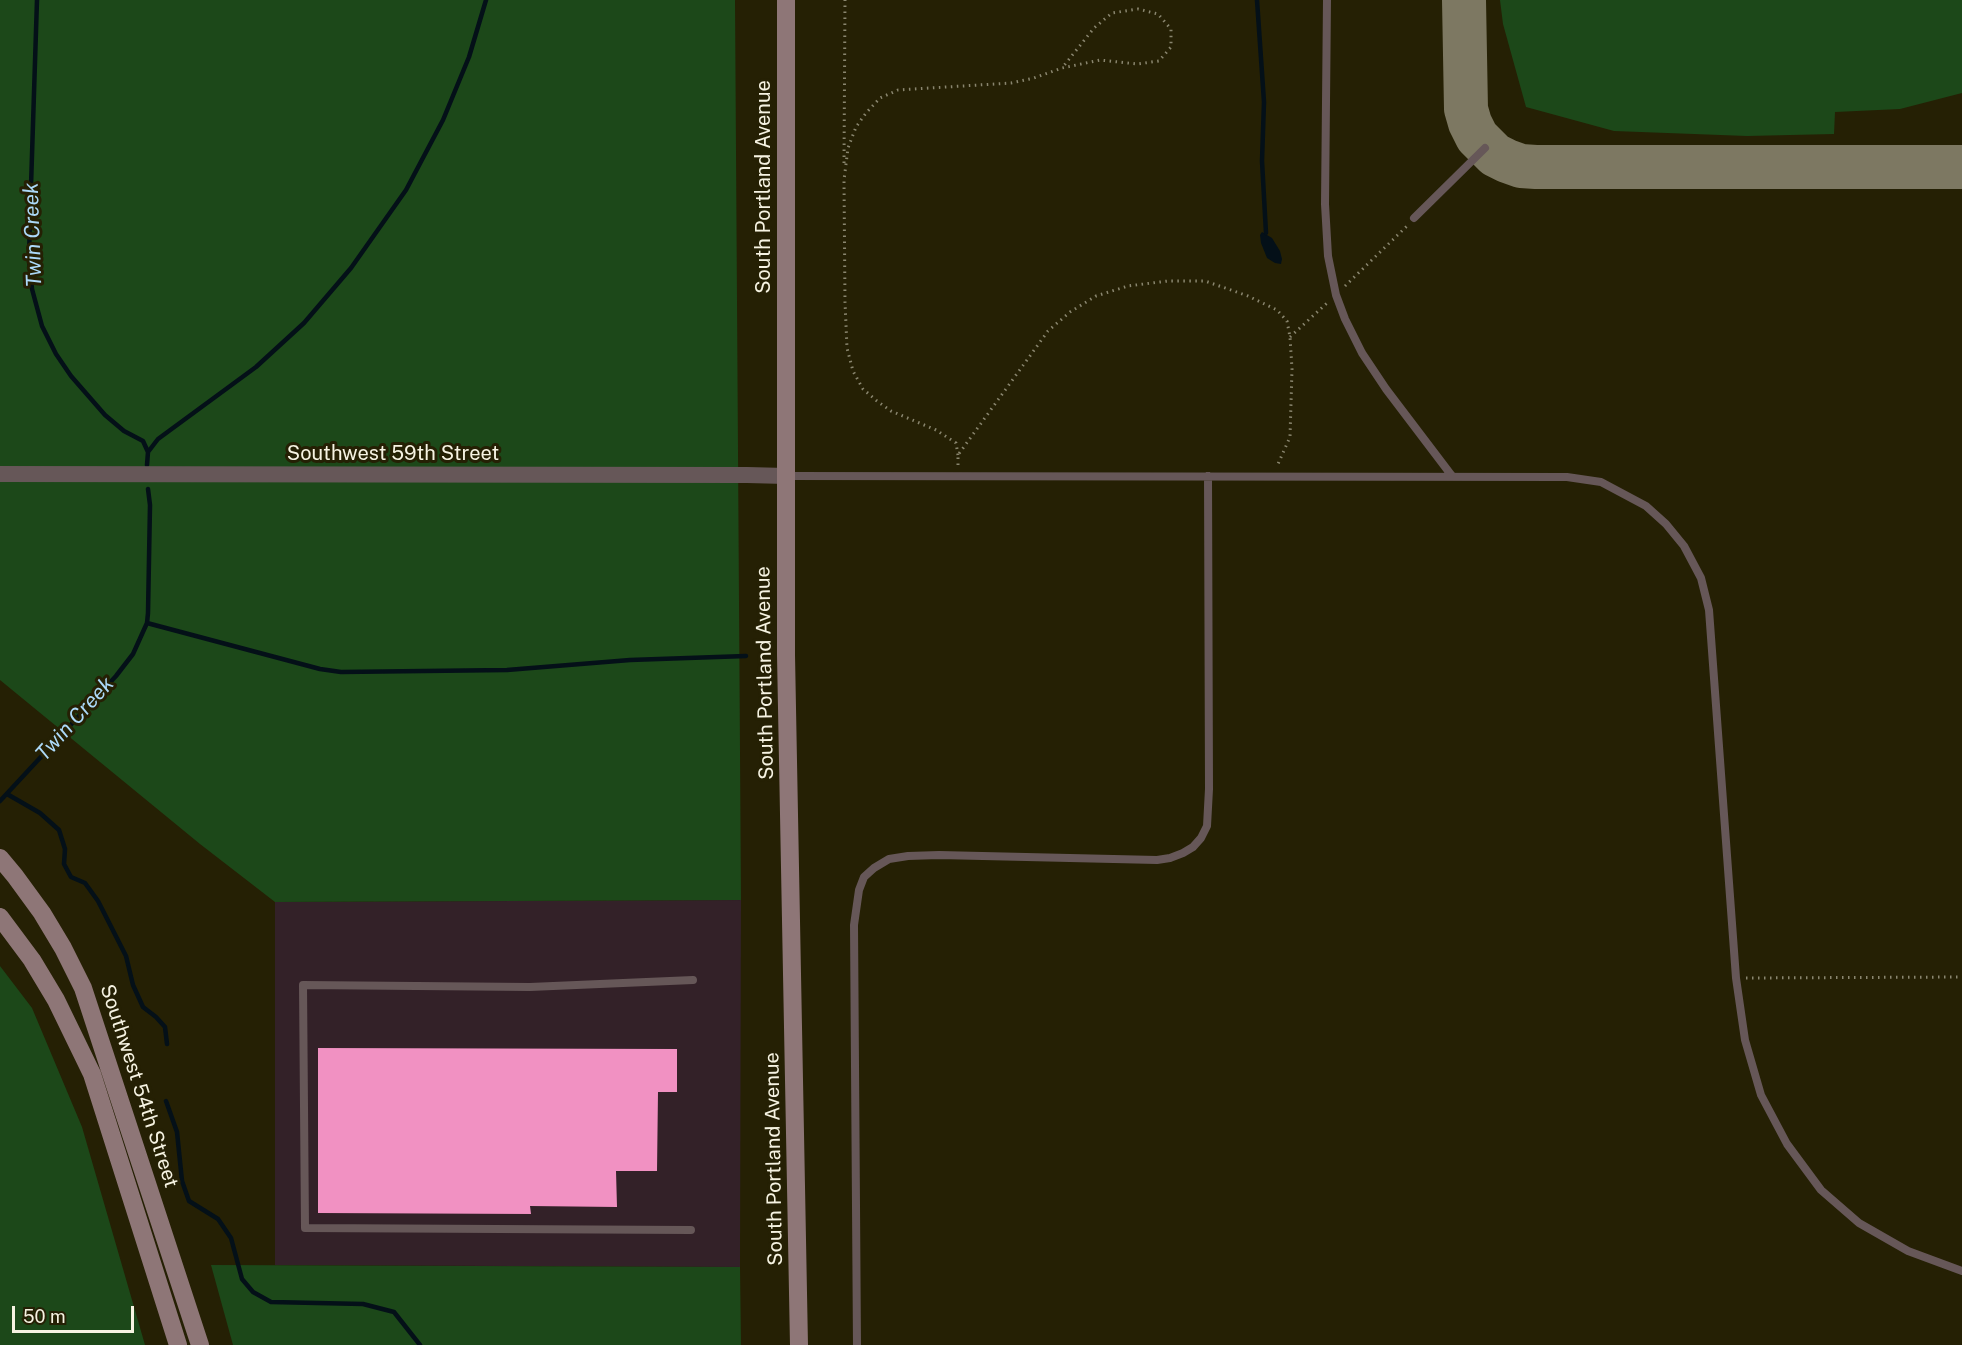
<!DOCTYPE html>
<style>
body{margin:0}
#map{position:relative;width:1962px;height:1345px;overflow:hidden;background:#252004;font-family:"Public Sans",sans-serif}
canvas{display:block}
.scale{position:absolute;left:12px;top:1306px;width:122px;height:27px;box-sizing:border-box;border:3px solid #f6f3e2;border-top:0;padding-left:8px;font-size:18px;line-height:21px;white-space:nowrap;color:#f6f3e2;-webkit-text-stroke:4px #252004;paint-order:stroke}
</style>
<div id="map">
<canvas width="1962" height="1345"></canvas>
<div class="scale">50 m</div>
</div>
<script>
const c = document.querySelector('canvas').getContext('2d');
c.lineJoin = 'round';
function paint(path, color) { c.fillStyle = color; c.fill(path, 'evenodd'); }
const shape = rows => new Path2D(rows.map(r => 'M' + r).join(''));
function strokePath(path, color, width, dash) { c.strokeStyle = color; c.lineWidth = width; c.lineCap = dash ? 'butt' : 'round'; c.setLineDash(dash || []); c.stroke(path); }
function drawText(font, color, halo, rows, align = 'center') {
  c.font = font + ' "Public Sans",sans-serif'; c.lineWidth = 6; c.setLineDash([]); c.textBaseline = 'middle'; c.strokeStyle = halo; c.fillStyle = color; for (const [text, x, y, turn = 0] of rows) {
    c.save(); c.translate(x, y); c.rotate((+turn || 0) * Math.PI / 180); c.textAlign = isNaN(turn) ? turn : align; if (halo) c.strokeText(text, 0, 0); c.fillText(text, 0, 0); c.restore();
  }
}
paint(shape([
 [741,900,740,1267,275,1265,275,902]
]), '#332128');
paint(shape([
 [0,0,735,0,741,900,275,902,200,844,0,680],
 [1500,0,1962,0,1962,93,1900,109,1835,112,1834,134,1747,136,1614,131,1526,107,1503,24],
 [0,966,32,1008,82,1127,145,1345,0,1345],
 [211,1265,740,1267,741,1345,233,1345]
]), '#1c4819');
paint(shape([
 [1262,232,1272,238,1280,251,1282,259,1281,264,1275,263,1267,258,1261,243,1260,235]
]), '#041018');
strokePath(shape([
 [37,0,30,217,29,259,32,289,42,326,56,354,71,376,105,415,124,431,143,441,148,452,147,465],
 [1257,0,1264,102,1262,161,1266,233],
 [148,452,158,439,256,367,304,323,351,268,406,190,443,120,469,57,486,0],
 [147,623,320,669,341,672,507,670,630,660,746,656],
 [7,794,40,813,59,830,65,849,64,864,71,877,85,883,98,901,126,956,133,985,143,1007,156,1017,165,1027,167,1044],
 [0,801,116,676,133,654,147,623,148,613,150,505,148,489],
 [166,1101,177,1132,182,1181,189,1201,218,1219,231,1238,242,1279,253,1292,271,1302,363,1304,394,1312,420,1345]
]), '#041018', 4.5);
strokePath(shape([
 [1464,0,1466,109,1470,123,1477,137,1495,155,1507,161,1521,166,1536,167,1962,167]
]), '#7d7862', 44);
paint(shape([
 [318,1048,677,1049,677,1092,658,1092,657,1171,616,1171,617,1207,530,1206,531,1214,318,1213]
]), '#f191c2');
strokePath(shape([
 [844,163,845,0],
 [1345,286,1407,226],
 [1290,337,1327,303],
 [958,455,956,443,936,430,891,411,877,401,863,389,853,371,847,348,845,302,844,180,848,148,856,127,866,113,880,98,898,90,1011,83,1034,78,1062,68,1100,60,1137,64,1159,61,1171,47,1171,29,1158,14,1138,9,1112,13,1094,28,1062,68],
 [958,465,958,455,1048,331,1070,312,1096,296,1128,286,1168,281,1205,281,1248,296,1277,310,1287,321,1290,337,1292,369,1290,437,1278,464],
 [1746,978,1962,977]
]), '#8a866f', 3, [1.5, 4.5]);
strokePath(shape([
 [1327,0,1325,204,1328,256,1336,295,1345,319,1362,353,1386,389,1452,476],
 [1414,218,1485,148],
 [786,476,1567,477,1601,482,1646,506,1666,524,1684,546,1701,578,1709,610,1736,978,1745,1040,1761,1095,1787,1144,1821,1190,1859,1223,1908,1251,1962,1271],
 [691,1230,305,1228,303,985,530,987,693,980],
 [857,1345,854,925,859,890,864,877,874,868,889,859,908,856,939,855,1157,860,1170,858,1183,853,1193,847,1201,838,1207,826,1209,789,1208,476]
]), '#665758', 8);
strokePath(shape([
 [0,474,747,475,786,476]
]), '#665758', 16);
strokePath(shape([
 [786,0,786,655,799,1345],
 [0,858,15,876,42,913,63,948,83,988,200,1345],
 [0,917,32,960,56,1000,92,1074,178,1345]
]), '#8e7677', 18);
drawText('20px', '#f6f3e2', '#252004', [
 ["South Portland Avenue",764,187,-90],
 ["Southwest 59th Street",393,454],
 ["South Portland Avenue",765,673,-91],
 ["Southwest 54th Street",139,1086,72],
 ["South Portland Avenue",774,1159,-91]
]);
drawText('italic 21px', '#acd9f8', '#252004', [
 ["Twin Creek",33,235,-92],
 ["Twin Creek",75,719,-48]
]);
</script>
